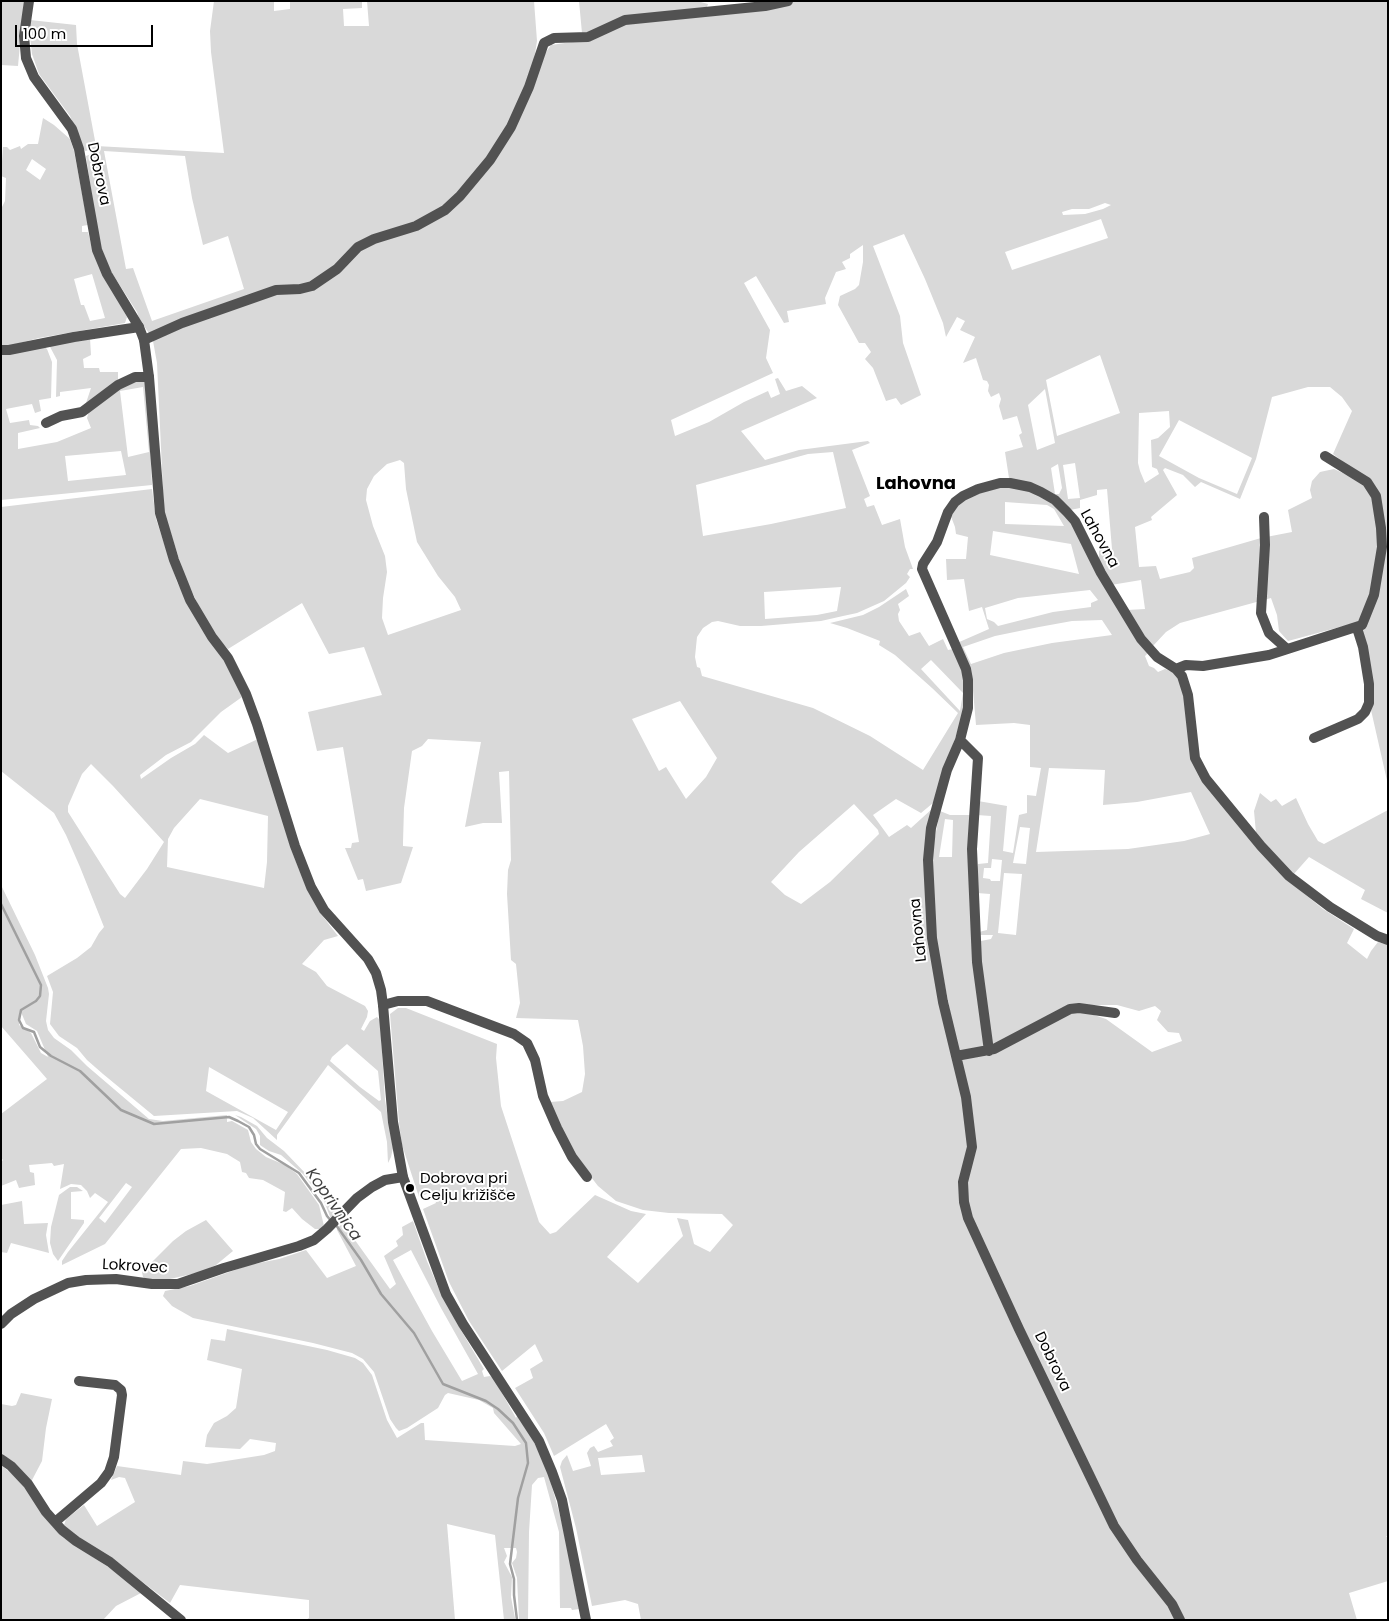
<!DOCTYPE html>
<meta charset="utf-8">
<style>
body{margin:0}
#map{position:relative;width:1389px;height:1621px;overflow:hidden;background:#fff;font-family:Poppins,sans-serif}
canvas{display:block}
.frame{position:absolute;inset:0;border:2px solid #000;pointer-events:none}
.scale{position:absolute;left:15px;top:25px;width:138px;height:22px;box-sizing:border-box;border:2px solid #000;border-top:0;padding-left:6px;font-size:15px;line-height:18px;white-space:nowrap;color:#000;-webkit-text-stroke:4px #fff;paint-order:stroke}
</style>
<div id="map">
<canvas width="1389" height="1621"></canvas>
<div class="frame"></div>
<div class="scale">100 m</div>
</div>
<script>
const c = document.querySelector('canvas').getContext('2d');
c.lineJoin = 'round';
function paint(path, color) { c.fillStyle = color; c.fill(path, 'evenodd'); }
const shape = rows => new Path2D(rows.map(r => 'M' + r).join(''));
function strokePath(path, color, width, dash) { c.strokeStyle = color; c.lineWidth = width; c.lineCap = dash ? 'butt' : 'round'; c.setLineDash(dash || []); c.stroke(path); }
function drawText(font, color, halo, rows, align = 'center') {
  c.font = font + ' Poppins,sans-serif'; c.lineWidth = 4; c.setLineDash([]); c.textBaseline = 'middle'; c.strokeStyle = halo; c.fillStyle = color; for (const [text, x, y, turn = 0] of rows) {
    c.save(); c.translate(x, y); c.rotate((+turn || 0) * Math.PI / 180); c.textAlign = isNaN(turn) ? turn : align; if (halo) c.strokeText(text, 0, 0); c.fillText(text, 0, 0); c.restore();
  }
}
paint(shape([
 [1,1,24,1,18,66,1,65],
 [214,1,274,1,274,11,290,9,290,1,362,1,362,8,343,9,344,26,369,26,367,1,534,1,537,41,534,60,528,85,514,116,494,150,461,192,453,198,456,200,460,199,484,173,512,130,531,89,539,62,551,45,586,40,612,26,626,21,772,8,792,1,1388,1,1388,785,1371,710,1373,693,1362,631,1376,595,1384,542,1383,525,1378,496,1372,484,1333,454,1352,411,1342,397,1330,387,1308,387,1272,397,1256,459,1240,499,1201,482,1195,487,1183,475,1165,468,1163,470,1177,495,1151,517,1152,520,1135,527,1139,567,1156,566,1160,579,1190,572,1194,568,1192,558,1261,538,1292,532,1288,510,1312,498,1310,490,1312,481,1320,472,1334,469,1365,483,1372,492,1379,529,1380,548,1374,585,1364,615,1360,624,1351,624,1288,641,1279,631,1277,615,1271,598,1180,623,1166,632,1152,647,1127,610,1145,609,1141,580,1111,585,1099,561,1099,550,1112,549,1107,489,1097,490,1097,495,1080,500,1080,508,1070,510,1052,495,1039,487,1012,481,1009,478,1005,452,1023,447,1019,435,1022,433,1017,416,1003,420,999,406,1001,399,999,393,991,397,988,391,989,385,987,381,983,380,976,358,963,363,975,337,960,330,965,321,957,317,946,337,943,323,925,279,904,234,873,246,900,316,903,343,921,395,901,405,896,398,886,401,873,368,865,359,871,352,865,343,859,343,838,305,840,296,855,289,859,285,863,262,863,245,850,254,850,258,842,262,846,269,836,272,825,298,826,304,787,311,789,322,784,323,756,276,744,283,770,330,766,358,773,373,671,420,675,436,709,422,744,402,768,391,771,398,780,394,775,379,778,378,786,391,802,386,817,398,741,431,765,460,799,450,868,441,870,443,852,450,870,496,864,499,867,507,874,505,882,525,900,519,905,547,913,569,910,569,907,574,910,577,906,583,884,601,857,613,843,616,821,621,761,626,740,626,718,621,712,622,703,628,697,637,695,657,697,667,700,668,702,676,813,708,870,736,923,770,958,713,932,688,895,655,879,645,880,641,847,628,830,623,863,615,879,607,906,589,909,596,898,604,900,610,898,614,899,621,909,636,920,632,929,646,943,639,948,650,953,649,959,660,965,680,965,709,933,803,921,813,896,799,873,815,889,837,907,825,911,828,933,808,926,840,924,858,928,920,932,957,954,1061,990,1053,1068,1011,1082,1011,1106,1019,1152,1052,1182,1041,1179,1033,1168,1032,1157,1020,1161,1011,1155,1006,1139,1011,1117,1005,1086,1005,1071,1006,1061,1009,990,1047,980,977,978,946,981,941,991,939,993,935,980,935,979,932,987,930,990,894,977,893,977,870,978,864,988,863,991,816,977,815,978,801,1007,806,1003,851,1013,853,1019,815,1027,813,1027,795,1036,796,1041,768,1030,767,1030,725,1014,723,976,725,972,679,969,668,957,643,989,629,982,607,969,611,964,579,947,580,946,559,966,559,968,537,956,534,955,527,950,514,956,503,965,497,979,490,996,486,1007,486,1031,489,1053,502,1066,514,1073,524,1110,596,1148,653,1145,656,1149,666,1154,668,1158,672,1165,669,1173,672,1180,680,1184,689,1190,753,1203,781,1252,841,1285,878,1323,909,1354,929,1347,943,1367,959,1371,951,1378,942,1388,945,1388,1535,1386,1537,1388,1537,1388,1581,1349,1593,1357,1620,641,1620,638,1604,625,1600,592,1606,576,1528,560,1467,562,1461,567,1455,573,1471,591,1466,587,1453,590,1448,594,1446,598,1452,613,1446,610,1441,614,1438,606,1424,554,1456,544,1433,515,1388,533,1378,530,1369,543,1361,535,1344,502,1371,469,1321,449,1282,423,1209,436,1203,432,1192,419,1197,402,1145,399,1123,390,1014,398,1008,406,1008,497,1044,496,1058,501,1106,539,1222,550,1234,556,1232,595,1195,631,1211,646,1214,607,1257,638,1283,683,1236,677,1218,688,1220,694,1244,710,1252,733,1225,722,1214,669,1213,643,1210,616,1201,598,1186,574,1155,559,1127,549,1104,550,1102,563,1101,582,1092,585,1074,583,1046,578,1020,516,1018,520,1003,516,964,511,960,507,894,508,870,511,860,509,771,499,772,502,823,483,823,465,827,481,742,428,739,422,746,412,751,404,808,403,842,403,846,413,847,401,883,366,891,363,879,358,880,345,848,351,848,352,843,359,842,343,747,317,751,308,712,382,695,364,647,329,654,302,603,228,649,222,643,202,613,185,577,164,512,157,363,153,341,174,329,278,293,294,293,313,288,326,281,339,271,356,252,352,249,324,277,309,284,281,287,257,294,155,332,149,333,140,321,137,312,110,270,99,243,86,156,91,154,91,150,85,151,70,116,39,74,32,54,30,37,30,20,76,25,77,44,96,146,224,153,211,52,210,31],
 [104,151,185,156,192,198,203,245,228,236,244,289,152,321,133,268,126,269],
 [1105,203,1111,205,1103,209,1085,214,1063,215,1062,212,1072,209,1089,209],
 [1101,219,1108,238,1012,270,1005,252],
 [1100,355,1120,413,1057,436,1046,380],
 [1045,389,1055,443,1037,450,1028,405],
 [1169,411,1170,427,1158,438,1151,440,1152,467,1157,469,1159,474,1145,483,1140,471,1138,463,1139,413],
 [1179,420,1252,458,1237,494,1199,478,1159,456],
 [833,452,846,508,771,524,703,536,696,485,808,454],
 [400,460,404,463,406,489,417,542,438,576,455,597,461,610,388,635,382,618,383,598,387,572,385,556,373,526,366,500,367,489,374,476,387,464],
 [1075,463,1080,498,1068,499,1063,465],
 [1058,464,1062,488,1059,494,1055,494,1051,468],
 [1005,502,1047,505,1054,509,1064,526,1005,524],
 [993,531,1071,544,1079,574,990,555],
 [841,587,837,611,817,615,765,619,764,592],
 [1090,590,1098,600,1091,603,1091,607,1053,612,998,626,994,622,987,619,985,608,1018,598],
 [1102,620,1112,635,1052,643,1004,653,971,664,963,647,995,636,1039,627,1072,621],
 [931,660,963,693,960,711,921,669],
 [680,701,717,758,706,777,686,799,666,767,659,771,632,719],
 [1049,768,1105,770,1103,805,1137,802,1191,792,1210,834,1184,841,1128,849,1036,852],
 [854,804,878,830,879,834,830,882,801,904,785,895,771,882,799,852],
 [1020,827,1030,828,1026,864,1013,863],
 [992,859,1002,860,1000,881,991,881,990,879,983,878,984,868,991,868],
 [1004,873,1022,874,1016,935,998,933],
 [642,1455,645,1472,601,1475,598,1458],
 [579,1,697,1,708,4,706,10,624,18,587,35,582,33],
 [43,118,54,125,70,139,74,151,88,225,82,226,82,232,88,232,93,252,105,277,127,317,125,323,39,338,12,345,1,346,1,209,5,201,6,178,1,176,3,147,7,147,10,150,20,146,21,149,28,144,38,144],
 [32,159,46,169,40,180,26,170],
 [92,274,105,318,90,321,84,305,81,305,74,279],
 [90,338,91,355,83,359,84,368,99,368,100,372,118,372,118,382,85,406,91,388,60,392,60,396,56,397,57,360,49,345],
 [43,346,47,349,52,362,51,398,39,400,41,411,35,413,32,404,6,409,10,423,29,420,30,425,38,426,40,428,18,433,18,449,57,442,91,428,87,418,89,411,133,380,147,381,152,485,1,500,1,354],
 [143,387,149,452,128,457,120,391],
 [121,451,126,475,68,481,65,456],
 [152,489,156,519,177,582,199,625,225,662,242,697,221,712,191,742,166,755,140,775,141,779,171,758,195,744,204,735,228,753,258,739,291,849,306,887,321,914,338,936,324,940,302,964,316,972,327,986,365,1006,368,1011,367,1017,361,1029,364,1031,370,1021,377,1017,380,1020,385,1100,393,1148,391,1157,388,1163,387,1142,381,1112,328,1065,277,1135,277,1140,253,1118,237,1111,154,1116,103,1074,87,1060,77,1048,59,1036,50,1024,53,992,47,976,77,958,91,947,99,933,104,927,80,867,66,835,54,813,1,771,1,507],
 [91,764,113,786,164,842,147,869,125,898,120,894,68,812,68,806,82,774],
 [200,799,268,816,267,862,264,888,167,867,168,839,174,828],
 [347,1044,378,1071,381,1100,379,1101,360,1087,330,1061,332,1057],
 [209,1067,288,1112,276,1130,206,1091],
 [1260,793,1271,802,1276,799,1282,806,1296,798,1308,824,1318,841,1324,844,1388,810,1388,913,1361,899,1365,890,1309,857,1293,875,1256,833,1254,811],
 [940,811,950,815,971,815,986,1047,958,1052,938,950,935,923,931,858],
 [945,819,953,820,952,857,939,857],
 [1,885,35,955,48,988,49,994,46,1021,48,1030,54,1038,71,1050,87,1066,149,1119,163,1121,227,1115,227,1122,232,1121,248,1130,251,1142,256,1149,266,1157,285,1165,297,1174,319,1205,324,1226,321,1229,315,1229,302,1219,292,1208,286,1212,283,1211,285,1192,263,1180,249,1178,246,1173,242,1172,240,1162,227,1154,201,1148,181,1149,105,1244,62,1265,62,1261,68,1252,108,1202,95,1193,90,1198,87,1191,81,1185,71,1184,60,1189,64,1164,54,1166,52,1163,29,1165,30,1172,34,1173,35,1185,19,1188,16,1180,1,1186,1,1162,3,1160,1,1158,1,1114,47,1079,1,1026],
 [21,1012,26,1024,37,1031,48,1057,41,1053,31,1033,19,1025,19,1013],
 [126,1183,132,1187,105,1223,99,1218],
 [235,1115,241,1117,257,1126,267,1138,284,1151,308,1176,325,1200,339,1211,331,1219,324,1201,303,1174,281,1155,269,1151,260,1145,260,1136,256,1129],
 [70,1187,77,1187,83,1191,71,1192,71,1219,84,1220,84,1223,58,1261,53,1254,50,1243,51,1227,59,1195],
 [22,1201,24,1224,48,1223,46,1235,49,1253,11,1243,7,1253,1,1252,1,1205],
 [206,1220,233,1251,216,1265,201,1272,161,1281,149,1281,143,1277,142,1272,173,1241,186,1231],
 [413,1221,427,1261,441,1294,462,1332,484,1369,482,1371,484,1377,490,1376,494,1379,516,1418,517,1416,533,1440,541,1457,549,1476,564,1530,579,1609,572,1610,571,1608,560,1608,559,1532,544,1477,538,1478,532,1485,529,1532,528,1620,519,1620,517,1578,512,1563,516,1558,517,1552,516,1548,504,1548,507,1556,504,1562,512,1577,511,1597,515,1618,515,1620,504,1620,495,1535,447,1524,455,1620,306,1620,309,1618,309,1600,180,1585,170,1603,132,1574,67,1530,64,1525,66,1519,84,1505,97,1526,135,1502,125,1478,119,1477,111,1480,117,1466,181,1475,183,1461,207,1464,264,1455,275,1451,276,1443,250,1439,240,1449,205,1447,207,1435,214,1423,227,1416,236,1408,242,1369,207,1360,211,1339,225,1341,227,1329,327,1350,355,1358,363,1363,372,1375,387,1420,397,1438,421,1423,424,1423,425,1440,515,1446,521,1444,494,1413,493,1408,479,1400,448,1393,445,1395,438,1408,407,1428,399,1431,396,1428,390,1419,374,1372,363,1359,352,1353,313,1343,193,1318,172,1306,163,1296,165,1291,190,1286,249,1265,279,1259,306,1250,327,1278,356,1266,337,1230,337,1228,342,1224,347,1229,390,1289,396,1284,384,1256,398,1246,396,1241,403,1235,402,1227],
 [411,1250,441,1308,478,1374,462,1381,432,1331,393,1260],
 [21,1393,52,1399,46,1428,42,1461,31,1482,12,1461,1,1453,1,1404,12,1406,16,1405],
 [1,1465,12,1474,22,1484,53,1527,64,1538,128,1580,141,1593,116,1606,103,1620,1,1620]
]), '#d9d9d9');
strokePath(shape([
 [1,904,41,985,40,996,36,1001,21,1010,19,1020,23,1028,34,1032,40,1047,51,1056,80,1071,121,1110,154,1124,229,1117,238,1121,249,1127,254,1135,256,1144,260,1149,299,1173,321,1203,327,1216,332,1222],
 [336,1225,361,1260,381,1294,414,1333,443,1384,486,1401,498,1409,513,1423,526,1443,528,1463,518,1498,510,1564,514,1579,514,1595,517,1620]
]), '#a0a0a0', 2.5);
strokePath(shape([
 [29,1,24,36,26,58,34,77,72,129,79,149,97,250,107,274,139,327],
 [144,340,182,323,276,290,300,289,312,286,337,269,358,247,374,239,416,226,445,210,460,196,490,160,511,127,529,87,544,43,554,38,588,37,625,20,765,6,788,1],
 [46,423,61,416,82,412,118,385,135,377,149,377],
 [1264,517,1265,545,1261,613,1269,633,1287,649],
 [1176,669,1186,665,1203,666,1269,655,1362,625,1374,595,1382,547,1381,528,1376,496,1367,482,1325,456],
 [1314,738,1358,719,1365,712,1369,703,1369,684,1363,647,1357,628],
 [960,740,978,758,972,849,977,962,989,1051],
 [383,1005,398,1001,427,1001,514,1034,527,1043,535,1060,543,1096,557,1128,572,1157,587,1177],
 [956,1056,994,1049,1070,1009,1079,1008,1115,1013],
 [1,1324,11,1314,34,1299,68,1283,86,1280,116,1279,152,1284,178,1284,224,1268,299,1246,314,1240,327,1229,357,1198,372,1187,385,1180,403,1177],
 [1,1459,11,1466,28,1484,46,1512,62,1530,76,1541,110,1562,181,1620],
 [55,1522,101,1483,109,1472,114,1457,122,1395,121,1390,115,1385,79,1381],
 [1180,1620,1172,1604,1137,1560,1114,1526,1019,1329,968,1218,964,1202,963,1182,972,1147,966,1097,943,1002,932,938,928,860,931,828,947,770,960,740,968,708,968,680,966,669,922,569,923,564,937,542,948,512,955,502,963,496,978,489,1000,483,1010,483,1030,487,1041,492,1055,500,1067,512,1075,521,1101,573,1141,639,1157,657,1176,669,1182,676,1188,695,1195,758,1206,779,1261,846,1289,876,1330,907,1377,936,1388,940]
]), '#525252', 10);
strokePath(shape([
 [1,350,9,350,74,337,139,327,144,340,149,377,160,513,174,560,190,600,212,637,228,658,246,694,257,724,295,846,311,887,324,910,368,959,376,973,381,990,383,1005,393,1122,403,1177,446,1294,463,1324,539,1441,552,1472,562,1500,586,1620]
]), '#525252', 10);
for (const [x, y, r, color] of [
 [410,1188,5,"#000"]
]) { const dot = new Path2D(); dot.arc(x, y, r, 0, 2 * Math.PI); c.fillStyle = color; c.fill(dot); strokePath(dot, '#fff', 2); }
drawText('15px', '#000', '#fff', [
 ["Dobrova",98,174,78],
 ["Lahovna",1099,539,61],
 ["Lahovna",919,930,-96],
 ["Lokrovec",135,1267,3],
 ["Dobrova",1052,1362,64]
]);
drawText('15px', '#000', '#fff', [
 ["Dobrova pri",420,1179],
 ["Celju križišče",420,1196]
], 'left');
drawText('italic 16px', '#414141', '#fff', [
 ["Koprivnica",333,1205,55]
]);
drawText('bold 18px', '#000', '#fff', [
 ["Lahovna",916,484]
]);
</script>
